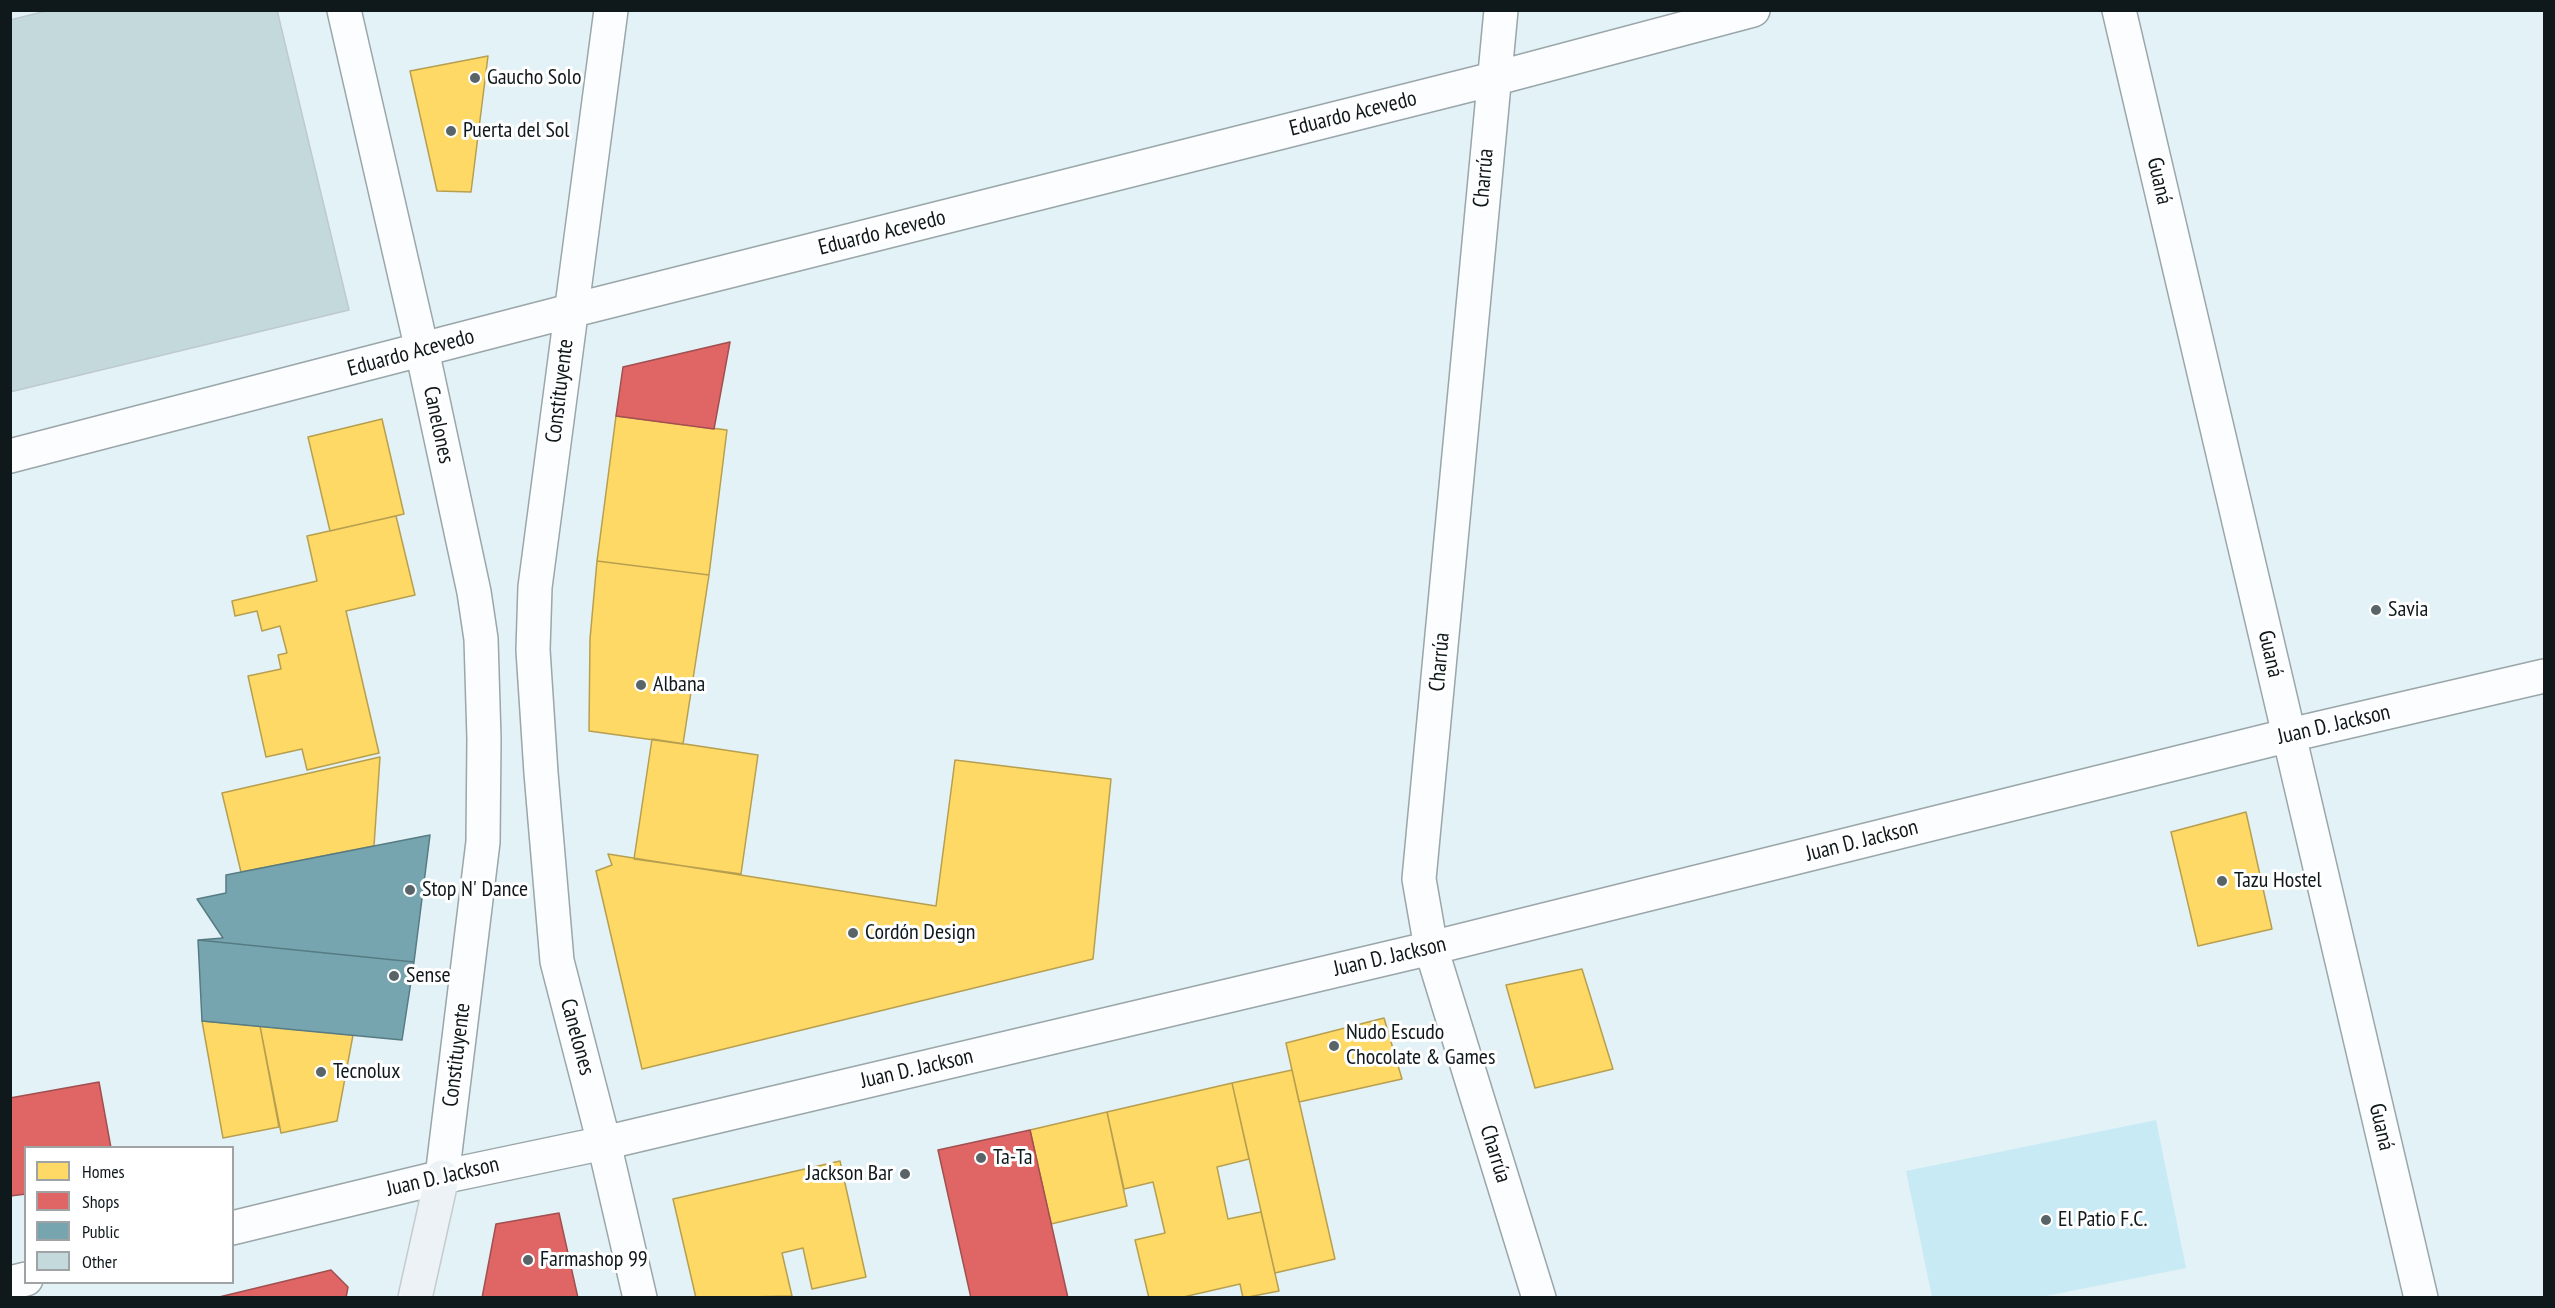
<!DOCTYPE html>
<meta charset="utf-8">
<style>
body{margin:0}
#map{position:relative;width:2555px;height:1308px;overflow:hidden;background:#e3f2f6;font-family:"PT Sans Narrow",sans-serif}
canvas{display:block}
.frame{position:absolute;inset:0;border:12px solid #0f181b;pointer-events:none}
.legend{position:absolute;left:24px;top:1146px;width:210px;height:138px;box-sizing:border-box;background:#fff;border:2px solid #9fa3a4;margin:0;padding:8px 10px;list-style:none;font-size:18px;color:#0f181b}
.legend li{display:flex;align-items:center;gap:12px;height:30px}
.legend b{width:30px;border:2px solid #9fa3a4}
</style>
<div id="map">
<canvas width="2555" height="1308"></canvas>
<div class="frame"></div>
<ul class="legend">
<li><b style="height:16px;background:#ffd966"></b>Homes</li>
<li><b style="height:16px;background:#e06666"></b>Shops</li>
<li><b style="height:16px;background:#76a5af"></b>Public</li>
<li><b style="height:16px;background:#c4d9dc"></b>Other</li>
</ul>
</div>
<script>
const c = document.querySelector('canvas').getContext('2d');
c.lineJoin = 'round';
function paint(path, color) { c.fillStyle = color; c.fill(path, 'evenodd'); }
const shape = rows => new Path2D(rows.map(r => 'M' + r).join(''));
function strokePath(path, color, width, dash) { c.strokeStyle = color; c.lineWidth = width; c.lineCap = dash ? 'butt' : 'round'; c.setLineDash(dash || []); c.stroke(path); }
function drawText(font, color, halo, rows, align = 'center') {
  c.font = font + ' "PT Sans Narrow",sans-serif'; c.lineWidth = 6; c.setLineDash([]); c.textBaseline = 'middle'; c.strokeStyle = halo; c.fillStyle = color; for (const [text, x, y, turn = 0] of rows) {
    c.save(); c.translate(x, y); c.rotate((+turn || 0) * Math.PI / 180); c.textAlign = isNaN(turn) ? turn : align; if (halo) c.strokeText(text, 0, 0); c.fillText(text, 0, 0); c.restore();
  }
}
paint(shape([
 [2156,1120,2186,1268,2041,1297,1932,1297,1906,1171]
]), '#c8eaf5');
const homes = shape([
 [488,56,471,192,437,191,410,71,488,56],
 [616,416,727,430,709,575,597,561,616,416],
 [382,419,404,514,330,531,308,437,382,419],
 [396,516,415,595,346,611,379,753,307,770,302,749,266,757,248,676,281,669,278,655,287,653,280,626,262,631,257,611,235,616,232,601,317,581,307,536,396,516],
 [597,561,709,575,683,744,589,731,590,639,597,561],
 [652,739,758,755,741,874,634,859,652,739],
 [380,757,374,846,241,872,222,793,380,757],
 [955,760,1111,779,1093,959,642,1069,596,871,612,865,608,854,936,906,955,760],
 [2246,812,2272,929,2198,946,2171,832,2246,812],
 [1582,969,1613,1069,1535,1088,1506,985,1582,969],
 [1384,1018,1402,1079,1299,1102,1286,1043,1384,1018],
 [202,1021,260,1026,279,1127,223,1138,202,1021],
 [260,1026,353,1035,337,1121,281,1133,260,1026],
 [1292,1070,1335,1259,1275,1273,1232,1083,1292,1070],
 [1232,1083,1249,1159,1217,1167,1228,1219,1261,1212,1279,1291,1243,1298,1240,1284,1179,1298,1149,1298,1135,1240,1165,1233,1153,1182,1124,1189,1107,1112,1232,1083],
 [1107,1112,1127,1206,1051,1224,1030,1130,1107,1112],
 [840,1161,866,1277,812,1289,803,1248,782,1253,792,1296,696,1298,673,1199,840,1161]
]);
paint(homes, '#ffd966');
strokePath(homes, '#b79f50', 1.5);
const shops = shape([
 [730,342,714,429,616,416,623,367,730,342],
 [99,1082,111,1148,26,1148,26,1194,10,1196,10,1098,99,1082],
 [1030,1130,1068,1298,971,1298,938,1150,1030,1130],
 [559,1213,578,1298,482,1298,496,1224,559,1213],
 [331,1270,348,1287,346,1298,215,1298,331,1270]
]);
paint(shops, '#e06666');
strokePath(shops, '#a14f50', 1.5);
const public = shape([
 [430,835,414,962,198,940,223,938,197,899,226,893,226,875,430,835],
 [198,940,414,962,402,1040,202,1021,198,940]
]);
paint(public, '#76a5af');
strokePath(public, '#577b83', 1.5);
const building = shape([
 [50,10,277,10,349,310,10,392,10,20,50,10]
]);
paint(building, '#c4d9dc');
strokePath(building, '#becacd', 1.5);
const minor = shape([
 [344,10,422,350,474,592,481,639,484,739,483,842,442,1177],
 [611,10,535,587,533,650,541,773,557,961,604,1143,640,1298],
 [1501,10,1419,879,1431,948,1539,1298],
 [2119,10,2421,1298],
 [10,456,570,311,1493,79,1753,10],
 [232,1228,442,1177,604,1143,1431,948,2290,735,2544,676],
 [10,1283,26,1279]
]);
const major = shape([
 [415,1298,442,1177]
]);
strokePath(minor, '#9aa6a9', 36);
strokePath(major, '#c5ccce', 36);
strokePath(minor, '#fbfdfe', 33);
strokePath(major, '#ecf2f6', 33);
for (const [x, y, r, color] of [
 [475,78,6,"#596468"],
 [451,131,6,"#596468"],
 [2376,610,6,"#596468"],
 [641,685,6,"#596468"],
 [2222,881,6,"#596468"],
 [410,890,6,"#596468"],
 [853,933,6,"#596468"],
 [394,976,6,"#596468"],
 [1334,1046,6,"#596468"],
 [321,1072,6,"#596468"],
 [981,1158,6,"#596468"],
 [905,1174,6,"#596468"],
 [2046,1220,6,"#596468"],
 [528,1260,6,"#596468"]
]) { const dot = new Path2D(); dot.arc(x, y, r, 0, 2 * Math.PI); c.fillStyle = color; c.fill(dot); strokePath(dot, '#fff', 2); }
drawText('22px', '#0f181b', '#fff', [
 ["Gaucho Solo",487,78],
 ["Puerta del Sol",463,131],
 ["Savia",2388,610],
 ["Albana",653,685],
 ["Tazu Hostel",2234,881],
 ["Stop N' Dance",422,890],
 ["Cordón Design",865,933],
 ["Sense",406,976],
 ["Nudo Escudo",1346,1033],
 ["Chocolate & Games",1346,1058],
 ["Tecnolux",333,1072],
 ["Ta-Ta",993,1158],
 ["Jackson Bar",893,1174,"right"],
 ["El Patio F.C.",2058,1220],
 ["Farmashop 99",540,1260]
], 'left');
drawText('22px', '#0f181b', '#fff', [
 ["Eduardo Acevedo",1353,114,-14],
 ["Charrúa",1484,178,-85],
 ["Guaná",2159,181,77],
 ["Eduardo Acevedo",882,233,-14],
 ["Eduardo Acevedo",411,353,-15],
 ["Constituyente",560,391,-83],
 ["Canelones",438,425,78],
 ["Guaná",2270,654,77],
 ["Charrúa",1440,662,-85],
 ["Juan D. Jackson",2334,725,-13],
 ["Juan D. Jackson",1862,841,-14],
 ["Juan D. Jackson",1390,957,-13],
 ["Canelones",577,1037,75],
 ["Constituyente",457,1055,-83],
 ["Juan D. Jackson",917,1069,-13],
 ["Guaná",2381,1127,77],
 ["Charrúa",1495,1154,73],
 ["Juan D. Jackson",443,1177,-13]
]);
</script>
